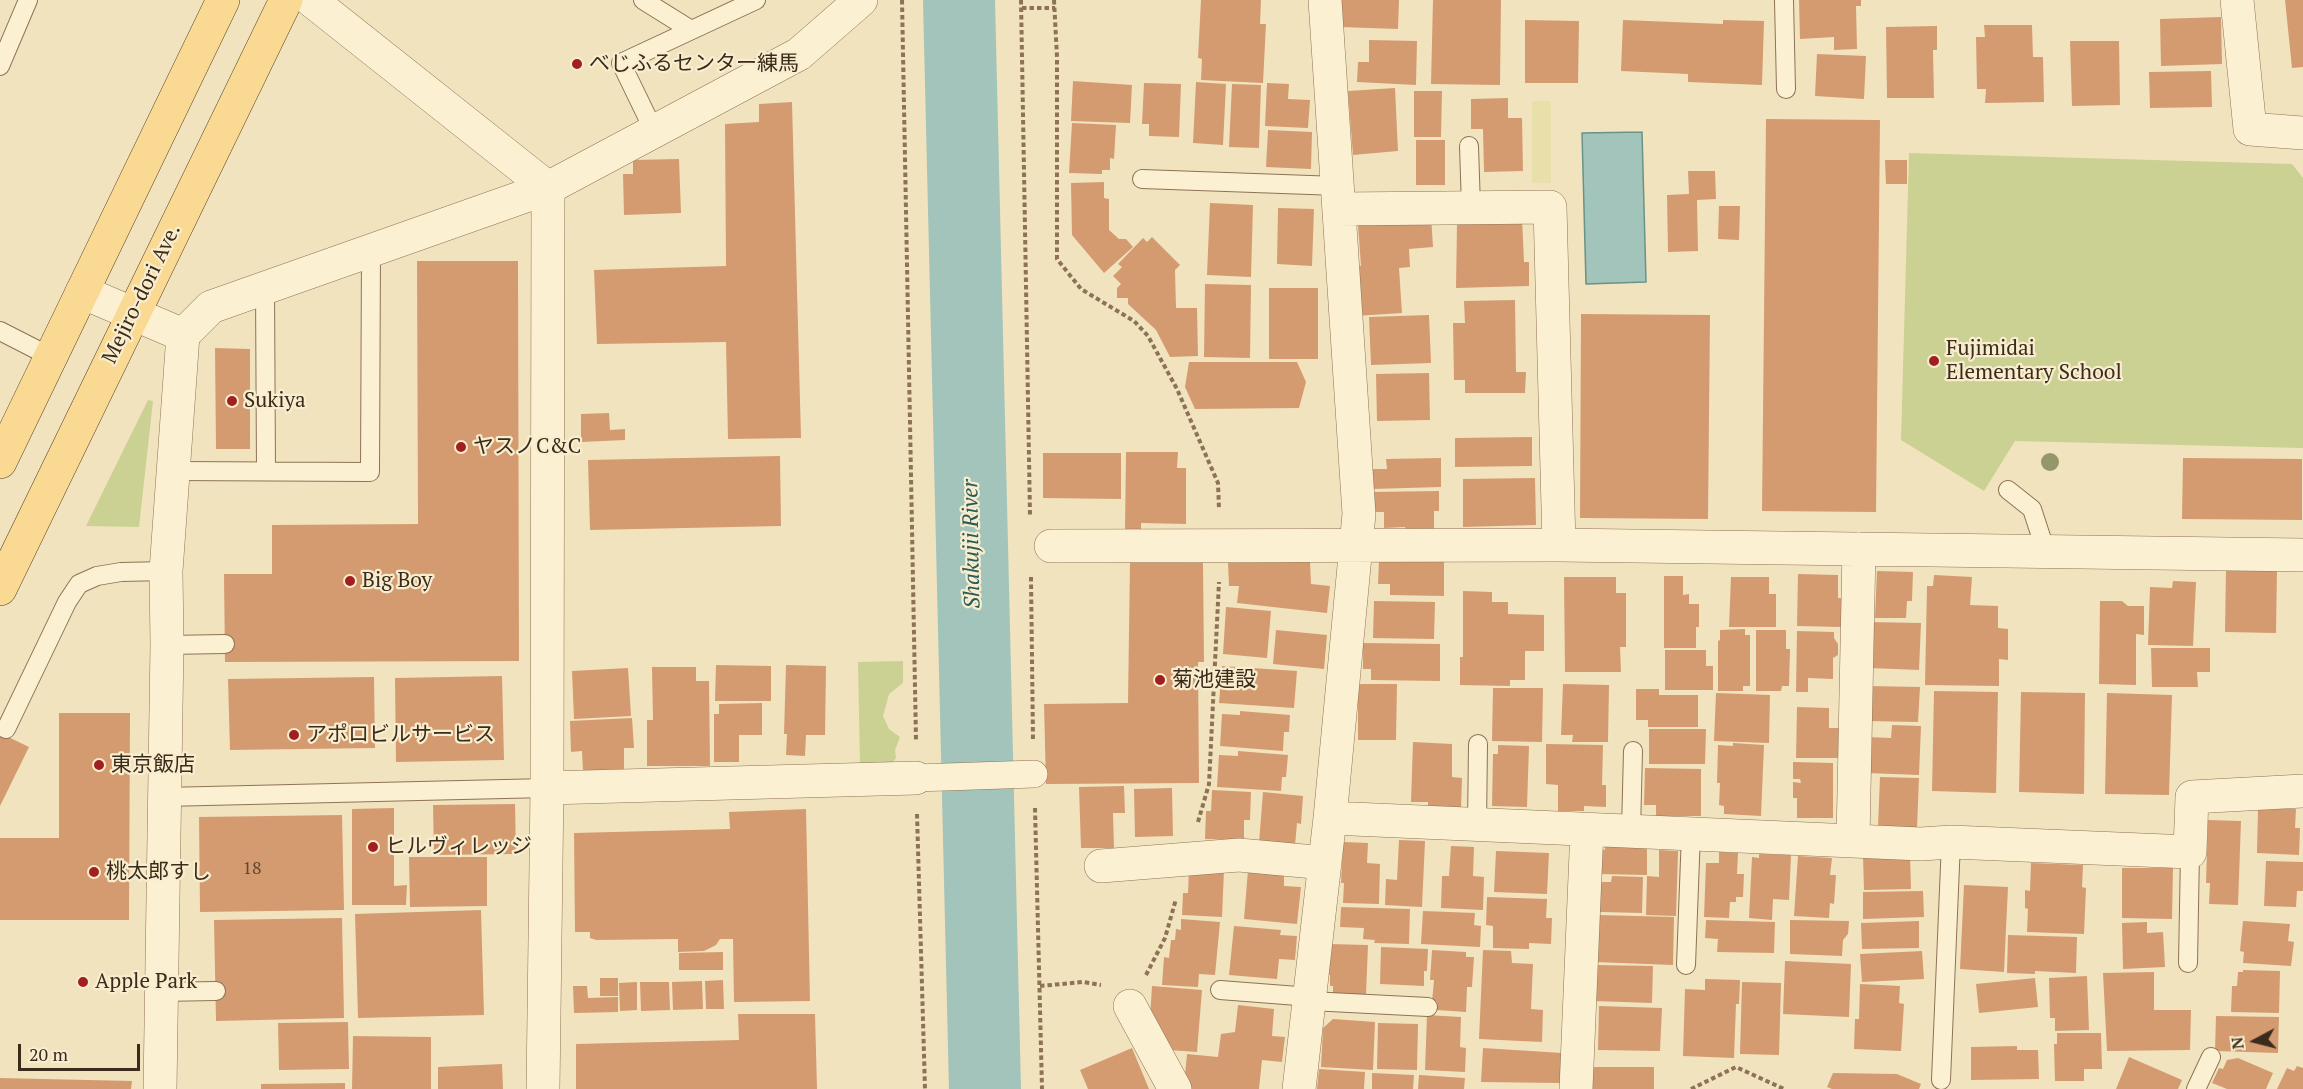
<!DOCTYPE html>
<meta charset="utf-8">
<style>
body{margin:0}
#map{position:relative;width:2303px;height:1089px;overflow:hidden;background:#f2e3bf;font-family:"PT Serif",serif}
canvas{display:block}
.north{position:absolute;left:2225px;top:1011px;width:60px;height:60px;-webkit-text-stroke:4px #f9edcf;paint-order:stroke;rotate:263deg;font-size:16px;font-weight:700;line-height:24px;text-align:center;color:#3b2b1b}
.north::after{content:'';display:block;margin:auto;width:21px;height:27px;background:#3b2b1b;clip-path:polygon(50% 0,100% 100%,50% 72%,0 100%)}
.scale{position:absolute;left:18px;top:1044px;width:122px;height:27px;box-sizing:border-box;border:3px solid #3b2b1b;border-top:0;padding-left:8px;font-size:18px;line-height:21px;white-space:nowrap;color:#3b2b1b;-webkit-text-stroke:4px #f9edcf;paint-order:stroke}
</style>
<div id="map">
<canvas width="2303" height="1089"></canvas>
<div class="north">N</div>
<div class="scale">20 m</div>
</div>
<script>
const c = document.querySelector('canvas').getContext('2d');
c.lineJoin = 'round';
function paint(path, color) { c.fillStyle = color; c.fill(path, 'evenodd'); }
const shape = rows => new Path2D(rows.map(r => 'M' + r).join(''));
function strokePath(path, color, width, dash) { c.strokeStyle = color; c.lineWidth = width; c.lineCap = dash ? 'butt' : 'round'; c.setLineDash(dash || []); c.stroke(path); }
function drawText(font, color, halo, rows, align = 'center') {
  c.font = font + ' "PT Serif","Noto Sans JP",serif'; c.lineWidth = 4.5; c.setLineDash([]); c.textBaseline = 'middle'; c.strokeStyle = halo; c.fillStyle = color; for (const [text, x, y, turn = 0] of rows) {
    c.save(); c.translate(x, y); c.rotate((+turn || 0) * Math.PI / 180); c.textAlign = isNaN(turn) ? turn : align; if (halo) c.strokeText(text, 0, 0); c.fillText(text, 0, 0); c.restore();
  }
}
paint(shape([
 [1532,101,1551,101,1551,183,1532,183]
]), '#e9dfab');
paint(shape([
 [1909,153,2292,164,2303,178,2303,448,2015,441,1984,491,1901,440],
 [148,400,153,401,139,527,86,526],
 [903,661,903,683,889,694,883,716,889,729,900,737,895,750,896,758,891,764,860,765,858,662]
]), '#cad192');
const water = shape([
 [1642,132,1646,282,1586,284,1582,133,1642,132]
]);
paint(water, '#a2c4ba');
strokePath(water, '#689388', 1.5);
strokePath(shape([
 [959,0,985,1089]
]), '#a2c4ba', 72);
paint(shape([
 [1201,0,1261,0,1260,24,1266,24,1263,83,1201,80,1202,59,1198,58],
 [1341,0,1399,0,1398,29,1340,27],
 [1433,0,1501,0,1500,85,1431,84],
 [1799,0,1861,0,1861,6,1856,6,1857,49,1834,50,1834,37,1800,39],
 [2285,0,2303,0,2303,67,2292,68],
 [2221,17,2222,64,2161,66,2160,19],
 [1525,20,1579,21,1578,83,1525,83],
 [1623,20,1723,24,1723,20,1764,21,1762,85,1688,82,1688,74,1621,71],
 [1984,25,2032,25,2033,57,2043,57,2044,102,1985,103,1986,89,1977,89,1976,37,1985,37],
 [1937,26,1937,50,1933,50,1934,98,1887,98,1886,27],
 [1369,40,1417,41,1416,85,1357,82,1358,62,1369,62],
 [2070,41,2119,41,2120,105,2072,106],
 [1817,54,1866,56,1864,99,1815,96],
 [2211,71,2212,107,2150,108,2149,72],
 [1073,81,1132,85,1130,123,1071,121],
 [1196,82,1226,84,1223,145,1193,143],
 [1144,83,1181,84,1179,137,1149,136,1149,124,1142,124],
 [1267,83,1289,84,1288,99,1310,100,1308,128,1265,126],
 [1232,84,1261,85,1259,148,1229,147],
 [1395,88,1398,151,1353,155,1348,91],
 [1414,91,1442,91,1441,137,1414,137],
 [1508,98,1508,118,1522,118,1523,171,1484,172,1483,129,1471,129,1471,99],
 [792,102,801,438,728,439,726,342,597,344,594,270,726,266,725,124,759,122,759,104],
 [1766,119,1880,120,1876,512,1762,511],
 [1072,123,1116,125,1114,159,1110,158,1110,170,1102,170,1102,174,1069,173],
 [1268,130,1312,132,1311,169,1266,167],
 [1416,140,1445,140,1445,185,1416,185],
 [679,159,681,213,624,215,623,174,633,174,633,160],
 [1885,160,1907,160,1907,184,1886,184],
 [1688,171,1715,171,1716,199,1697,200,1698,251,1668,252,1667,195,1689,194],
 [1104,182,1104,198,1109,199,1109,230,1119,239,1126,239,1133,247,1104,273,1072,235,1071,183],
 [1210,203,1253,205,1251,277,1207,275],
 [1719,206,1740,206,1739,240,1718,239],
 [1278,208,1314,209,1312,266,1277,264],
 [1431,215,1433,247,1409,249,1410,267,1399,268,1402,313,1356,316,1353,266,1361,266,1358,225],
 [1522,218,1524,262,1529,262,1529,286,1456,288,1457,224],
 [1152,237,1180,265,1175,270,1176,308,1197,308,1198,356,1170,357,1156,330,1128,304,1128,298,1117,298,1117,288,1121,284,1113,276,1122,267,1118,264,1143,238,1147,242],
 [417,261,518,261,519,661,225,662,224,574,272,574,272,525,418,524],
 [1205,284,1251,285,1250,358,1204,357],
 [1269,288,1318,288,1318,359,1269,359],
 [1515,300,1516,372,1526,372,1525,393,1465,393,1465,380,1454,380,1453,323,1465,323,1464,301],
 [1581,314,1710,315,1708,519,1580,518],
 [1429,315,1431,363,1371,365,1369,317],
 [215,348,250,349,250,449,216,449],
 [1189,362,1297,362,1306,382,1299,408,1195,409,1185,387],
 [1429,373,1430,420,1377,421,1376,374],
 [609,413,610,430,625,429,625,440,581,442,581,414],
 [1532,437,1532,466,1455,467,1455,438],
 [1126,452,1178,452,1177,468,1186,468,1186,524,1141,523,1141,530,1125,530],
 [1043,453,1121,453,1121,499,1043,498],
 [780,456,781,526,590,530,588,460],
 [1441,458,1441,487,1372,489,1372,469,1387,469,1386,459],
 [2183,458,2302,459,2302,520,2182,519],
 [1535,478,1536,525,1463,527,1463,479],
 [1439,491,1439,511,1434,511,1434,530,1406,530,1405,527,1384,528,1384,512,1372,512,1372,492],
 [1379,560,1444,561,1444,596,1390,595,1390,584,1378,584],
 [1130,562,1203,563,1204,662,1198,662,1199,783,1046,784,1044,704,1128,703],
 [1310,562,1311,584,1330,586,1327,613,1237,603,1239,586,1229,586,1228,563],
 [2226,568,2277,569,2276,633,2225,632],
 [1877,571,1913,572,1912,601,1907,601,1906,618,1875,618],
 [1798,574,1838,575,1838,598,1842,598,1841,627,1797,626],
 [1934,575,1972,577,1970,605,1998,606,1998,628,2008,629,2008,660,1999,659,1999,686,1925,685,1927,586,1933,586],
 [1664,576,1683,576,1683,595,1689,594,1689,604,1699,604,1699,627,1696,627,1696,648,1664,648],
 [1564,577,1616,577,1616,593,1626,593,1626,647,1620,647,1621,672,1565,672],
 [1731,577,1769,577,1769,594,1776,594,1776,627,1729,627],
 [2173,581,2196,582,2193,646,2148,645,2150,587,2172,588],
 [1463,591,1492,592,1492,602,1508,602,1508,614,1544,615,1544,651,1525,651,1525,680,1510,680,1510,686,1460,685,1460,657,1463,657],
 [1374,601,1435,602,1434,639,1373,638],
 [2100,601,2122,601,2128,606,2144,606,2144,635,2136,634,2136,685,2099,684],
 [1226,607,1271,611,1267,658,1223,654],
 [1868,622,1921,623,1919,670,1869,668],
 [1745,629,1745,635,1750,635,1750,686,1743,686,1743,691,1718,691,1718,641,1720,640,1720,630],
 [1276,630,1327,635,1324,669,1273,664],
 [1756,630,1786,630,1786,649,1790,649,1789,686,1782,686,1781,691,1756,691],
 [1797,631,1834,632,1834,638,1838,644,1838,655,1833,658,1833,679,1808,678,1808,692,1796,692],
 [1363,643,1440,644,1440,681,1371,680,1371,669,1363,669],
 [2151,648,2210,648,2210,672,2197,672,2198,687,2152,687],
 [1665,650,1706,650,1706,666,1713,666,1713,690,1665,690],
 [716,665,771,666,771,701,715,701],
 [786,665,826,666,825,735,806,735,805,756,786,755,787,734,784,734],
 [1222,666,1297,671,1294,708,1219,703],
 [652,667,696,667,696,681,709,681,710,766,647,766,647,720,653,720],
 [628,668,631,716,574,719,572,671],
 [502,676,504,760,396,762,395,678],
 [374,677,375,748,230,750,228,679],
 [1358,684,1397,684,1396,740,1358,740],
 [1563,684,1609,685,1608,742,1572,742,1573,735,1561,735],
 [1867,686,1920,687,1918,722,1867,721],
 [1493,688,1543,688,1542,742,1492,741],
 [1636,689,1659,689,1659,695,1698,695,1698,727,1648,727,1648,720,1636,720],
 [1934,691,1998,692,1996,793,1932,791],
 [2021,692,2085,693,2084,794,2019,792],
 [1716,693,1770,695,1769,743,1714,741],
 [2107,693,2172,695,2169,795,2105,794],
 [762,703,762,735,739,735,739,762,714,762,714,714,719,714,719,704],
 [1797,707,1829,708,1829,728,1840,728,1840,758,1796,758],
 [1240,711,1290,715,1289,732,1284,732,1283,751,1220,746,1222,714,1240,715],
 [59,713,130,713,129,920,0,920,0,838,59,838],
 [632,718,634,748,624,748,624,769,583,771,582,751,571,752,570,721],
 [1892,725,1921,726,1919,775,1867,773,1868,737,1891,738],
 [1649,729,1706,729,1705,764,1649,764],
 [0,733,29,747,0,806],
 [1413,742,1452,744,1452,777,1462,778,1461,809,1428,807,1428,802,1411,802],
 [1733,743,1764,745,1761,816,1724,814,1724,806,1719,805,1720,783,1717,783,1718,745,1733,746],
 [1546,744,1603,745,1602,785,1606,785,1606,807,1584,806,1584,811,1558,811,1558,785,1546,784],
 [1498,745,1529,746,1527,807,1492,806,1493,754,1498,754],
 [1238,751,1288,755,1286,777,1282,777,1281,791,1217,787,1219,755,1238,756],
 [1793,762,1833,763,1833,818,1797,818,1797,798,1793,798,1793,782,1801,783,1800,779,1793,779],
 [1645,768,1701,769,1701,816,1656,816,1656,805,1644,805],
 [1880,777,1919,778,1917,828,1878,827],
 [1124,786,1125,813,1113,813,1114,848,1081,848,1079,787],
 [1172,788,1173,836,1135,837,1134,789],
 [1212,790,1251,792,1250,820,1244,820,1244,840,1205,839,1206,811,1211,811],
 [1263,792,1303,796,1301,824,1297,823,1295,846,1259,843],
 [515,804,516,854,434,855,433,805],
 [394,808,394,886,407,885,406,905,352,905,352,809],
 [2258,808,2296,809,2295,828,2300,828,2299,855,2257,853],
 [806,809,810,1001,734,1002,733,939,720,939,716,945,704,951,678,952,678,939,596,940,590,938,590,932,575,932,574,833,730,829,729,812],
 [342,815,344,910,200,912,199,817],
 [2208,820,2241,821,2238,905,2209,904,2210,883,2206,883],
 [1399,840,1425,841,1422,907,1385,905,1386,879,1397,880],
 [1343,842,1368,843,1367,863,1380,864,1379,904,1343,903,1344,883,1341,883],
 [1605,844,1647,845,1647,875,1598,874,1598,849,1605,850],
 [1451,846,1474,847,1473,876,1484,877,1483,910,1441,908,1442,876,1449,876],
 [1659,850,1678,851,1676,916,1646,915,1647,876,1659,877],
 [1496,851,1549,853,1547,894,1494,892],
 [1719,852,1738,853,1737,874,1744,874,1743,897,1736,897,1736,902,1730,902,1729,918,1704,917,1706,863,1719,863],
 [1759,854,1791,855,1789,900,1773,899,1772,920,1749,918,1752,857,1759,858],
 [1910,855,1911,889,1864,890,1863,856],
 [1798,856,1832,858,1830,875,1836,875,1834,904,1830,903,1829,918,1794,916],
 [409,857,487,857,487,906,410,907],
 [2266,861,2303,862,2303,891,2297,891,2296,907,2264,906],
 [2031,863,2083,865,2082,887,2086,888,2084,934,2027,932,2028,909,2025,908,2025,890,2030,891],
 [2122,868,2173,868,2172,919,2122,918],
 [1189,869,1224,870,1222,917,1182,915,1183,893,1188,893],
 [1248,870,1284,874,1284,886,1301,887,1297,924,1244,919],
 [1612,876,1643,877,1642,913,1600,912,1598,882,1611,882],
 [1964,885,2008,887,2004,972,1960,969],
 [1923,891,1924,917,1863,919,1863,892],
 [1487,897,1547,899,1546,918,1552,918,1551,944,1529,943,1529,949,1493,948,1493,926,1486,925],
 [1341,907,1410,909,1409,944,1374,943,1375,940,1363,939,1364,928,1340,927],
 [481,910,484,1015,358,1018,355,914],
 [1423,911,1475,913,1474,925,1481,926,1480,947,1421,944],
 [1597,915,1674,917,1673,965,1595,962],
 [342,918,344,1018,216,1021,214,920],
 [1181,919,1220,922,1215,975,1199,974,1198,987,1162,985,1164,957,1169,958,1171,940,1175,940,1176,929,1181,930],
 [1706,920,1775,922,1774,953,1717,952,1718,939,1705,938],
 [1790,920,1849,921,1848,934,1843,940,1842,956,1790,954],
 [1919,921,1919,948,1862,949,1861,923],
 [2243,921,2290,924,2288,941,2294,942,2291,966,2243,963,2244,952,2240,951],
 [2147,922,2147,933,2163,932,2165,967,2123,969,2122,923],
 [1234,926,1281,930,1280,935,1297,936,1295,960,1279,959,1277,979,1229,975],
 [2008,935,2077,937,2076,973,2035,971,2035,974,2007,973],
 [1329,944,1368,945,1366,995,1333,993,1333,986,1330,986,1330,975,1328,975],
 [1381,947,1428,949,1427,971,1424,971,1424,986,1380,984],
 [1432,950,1466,952,1466,957,1474,957,1472,987,1467,987,1466,1012,1436,1010,1437,1001,1432,1002,1434,980,1430,980],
 [1483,950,1511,951,1512,963,1533,964,1531,1009,1543,1010,1542,1042,1479,1039],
 [1922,951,1924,979,1862,982,1860,954],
 [723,952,723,970,679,970,679,953],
 [1785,961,1851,964,1849,1017,1783,1014],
 [1594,965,1653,966,1652,1003,1593,1001],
 [2243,970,2280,971,2279,1013,2231,1012,2232,986,2237,986,2238,972,2243,972],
 [2154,972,2154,1010,2191,1010,2190,1050,2107,1051,2103,973],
 [2087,976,2089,1030,2055,1031,2055,1018,2050,1018,2049,978],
 [600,978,618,978,618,996,600,996],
 [2035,978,2038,1007,1979,1013,1976,984],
 [1705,979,1740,980,1739,1004,1736,1004,1734,1058,1683,1056,1685,989,1705,990],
 [723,980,724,1009,706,1009,705,981],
 [702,981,703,1009,673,1010,672,982],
 [637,982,637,1010,620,1011,619,983],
 [640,982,669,982,670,1010,641,1011],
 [1742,982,1781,983,1779,1055,1740,1054],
 [1860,984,1900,986,1899,1003,1904,1004,1901,1051,1854,1049,1855,1019,1859,1019],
 [573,986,587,986,588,998,618,997,618,1012,574,1013],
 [1152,986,1202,990,1197,1052,1169,1050,1150,1018],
 [1238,1005,1274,1009,1272,1036,1285,1037,1282,1062,1262,1060,1259,1089,1187,1089,1184,1085,1187,1054,1218,1057,1221,1034,1235,1032],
 [1599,1006,1662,1008,1660,1051,1598,1050],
 [738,1014,815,1014,817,1089,576,1089,576,1044,739,1040],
 [1427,1015,1461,1017,1460,1047,1466,1048,1465,1072,1425,1070],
 [2216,1016,2279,1017,2278,1053,2215,1051],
 [1333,1019,1375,1022,1373,1070,1321,1067,1323,1028],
 [348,1022,349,1069,279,1070,278,1023],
 [1378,1023,1418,1024,1417,1070,1377,1069],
 [2057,1033,2101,1033,2102,1069,2084,1069,2084,1081,2055,1081,2054,1044,2057,1044],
 [353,1036,431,1037,431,1089,352,1089],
 [2017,1046,2017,1050,2038,1050,2039,1079,1971,1080,1971,1047],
 [1132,1048,1149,1089,1088,1089,1080,1070],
 [1483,1048,1562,1053,1560,1083,1481,1082],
 [2129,1057,2182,1080,2178,1089,2116,1089],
 [2238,1058,2273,1073,2266,1089,2227,1089,2212,1083,2219,1068,2223,1069,2227,1060],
 [502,1064,503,1089,438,1089,438,1067],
 [2297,1066,2303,1068,2303,1089,2277,1089,2287,1068,2294,1071],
 [1591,1067,1654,1067,1654,1089,1591,1089],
 [1319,1069,1365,1072,1364,1089,1317,1089],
 [1372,1073,1414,1075,1413,1089,1372,1089],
 [1833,1073,1897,1074,1921,1084,1919,1089,1832,1089,1827,1087],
 [1419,1075,1465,1078,1464,1089,1418,1089],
 [0,1078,132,1081,131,1089,0,1089],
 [345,1083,345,1089,261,1089,261,1084]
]), '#d49b70');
const service = shape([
 [643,0,691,30],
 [1784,0,1786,89],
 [0,66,28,0],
 [654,131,621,63,756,0],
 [1469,146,1471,207],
 [1142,179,1338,186],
 [265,288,266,471],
 [0,331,51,357],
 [174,471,370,472,371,250],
 [2008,490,2032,509,2046,552],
 [167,645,225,644],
 [6,729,67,602,79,584,97,576,121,572,166,571],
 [164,797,547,788],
 [1477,825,1478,744],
 [1631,831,1633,751],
 [2188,963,2190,852],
 [1686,965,1691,833],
 [1220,990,1311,997],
 [160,992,216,991],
 [1310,1001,1428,1007],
 [1941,1080,1951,842],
 [2196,1089,2211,1057]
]);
const pedestrian = shape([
 [916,778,1034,774]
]);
const minor = shape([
 [311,0,548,188],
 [2237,0,2250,129,2303,133],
 [1340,209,1550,207,1559,545],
 [183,335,211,307,548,188,799,54,861,0],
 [1051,546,1559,545,2303,555],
 [547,788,916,778],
 [1330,818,1921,844,1951,842,2190,852,2192,797,2303,791],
 [1853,840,1859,549],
 [1101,866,1239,855,1325,863],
 [1130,1006,1175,1089],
 [1299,1089,1330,818,1359,514,1325,0],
 [1576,1089,1587,829]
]);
const tertiary = shape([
 [82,292,183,335,166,571,167,645,160,1089],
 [543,1089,547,788,548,188]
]);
const primary = shape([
 [0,462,223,0],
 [0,589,286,0]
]);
strokePath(service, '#8d7355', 20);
strokePath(pedestrian, '#8d7355', 28);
strokePath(minor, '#8d7355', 34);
strokePath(tertiary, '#8d7355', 34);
strokePath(primary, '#5a412a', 34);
strokePath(shape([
 [902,0,916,740],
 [1021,0,1030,515],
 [1054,0,1057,57,1057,259,1081,289,1134,321,1148,336,1177,389,1218,483,1219,509],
 [1022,8,1055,8],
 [1031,577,1033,740],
 [1035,808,1042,1089],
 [917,814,925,1089],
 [1198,822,1209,784,1219,582],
 [1146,975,1165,938,1176,899],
 [1040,986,1083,982,1101,985],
 [1691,1089,1736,1067,1784,1089]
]), '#8d7355', 4, [4.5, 3]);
strokePath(service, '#fcf0d3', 18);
strokePath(pedestrian, '#fcf0d3', 27);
strokePath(minor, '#fcf0d3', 33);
strokePath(tertiary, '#fcf0d3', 33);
strokePath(primary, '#fada92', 33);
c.fillStyle = '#969768';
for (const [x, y] of [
 [2050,462]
]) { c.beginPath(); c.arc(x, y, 9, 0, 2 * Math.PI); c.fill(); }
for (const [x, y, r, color] of [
 [577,64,6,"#a21f1f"],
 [1934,361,6,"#a21f1f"],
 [232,401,6,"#a21f1f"],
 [461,447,6,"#a21f1f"],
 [350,581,6,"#a21f1f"],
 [1160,680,6,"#a21f1f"],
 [294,735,6,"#a21f1f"],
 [99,765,6,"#a21f1f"],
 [373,847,6,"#a21f1f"],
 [94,872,6,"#a21f1f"],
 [83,982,6,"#a21f1f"]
]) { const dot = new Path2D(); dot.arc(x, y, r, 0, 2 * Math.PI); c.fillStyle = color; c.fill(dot); strokePath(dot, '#f9edcf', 2); }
drawText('18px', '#614730', null, [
 ["18",252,869]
]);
drawText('21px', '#3b2b1b', '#f9edcf', [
 ["べじふるセンター練馬",589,64],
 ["Fujimidai",1946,349],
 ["Elementary School",1946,373],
 ["Sukiya",244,401],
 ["ヤスノC&C",473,447],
 ["Big Boy",362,581],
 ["菊池建設",1172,680],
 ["アポロビルサービス",306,735],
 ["東京飯店",111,765],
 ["ヒルヴィレッジ",385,847],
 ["桃太郎すし",106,872],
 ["Apple Park",95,982]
], 'left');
drawText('21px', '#3b2b1b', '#f9edcf', [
 ["Mejiro-dori Ave.",142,294,-64]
]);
drawText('italic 22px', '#295c59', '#f9edcf', [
 ["Shakujii River",972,544,-91]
]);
</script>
